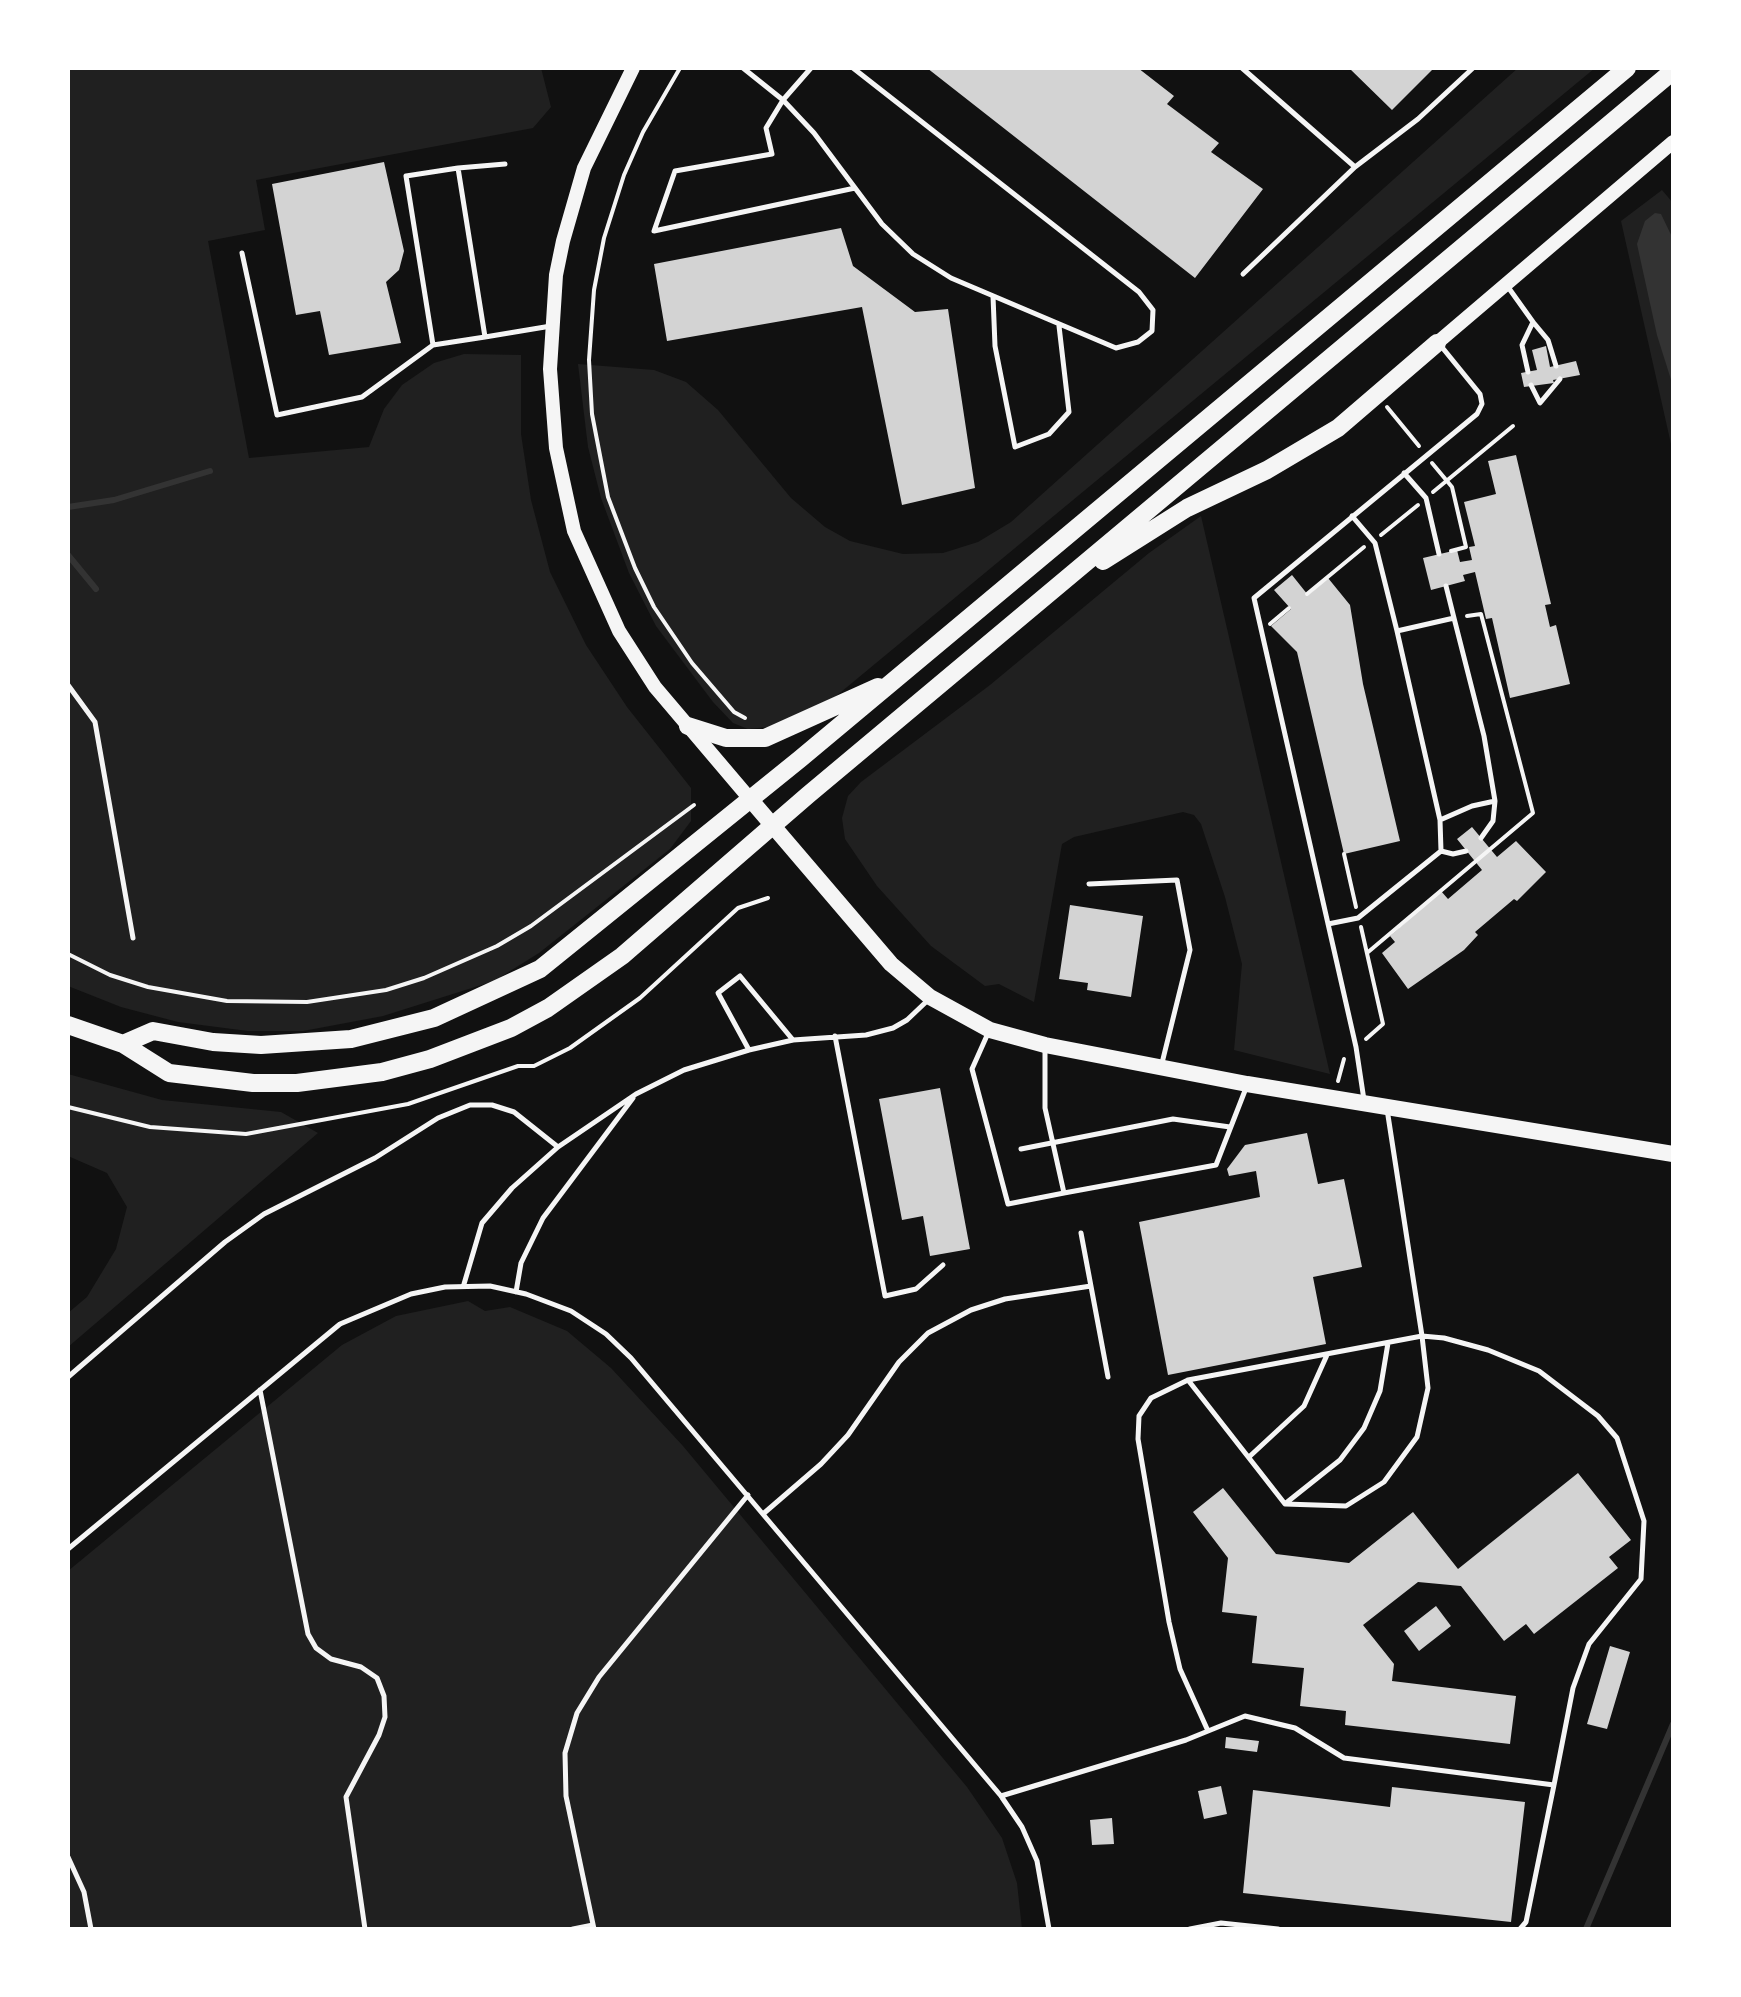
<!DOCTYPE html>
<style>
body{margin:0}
#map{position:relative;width:1741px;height:1997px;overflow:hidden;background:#111;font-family:"Libre Baskerville",serif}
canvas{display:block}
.frame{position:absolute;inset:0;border:70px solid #fff;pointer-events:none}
</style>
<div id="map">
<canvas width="1741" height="1997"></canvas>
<div class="frame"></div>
</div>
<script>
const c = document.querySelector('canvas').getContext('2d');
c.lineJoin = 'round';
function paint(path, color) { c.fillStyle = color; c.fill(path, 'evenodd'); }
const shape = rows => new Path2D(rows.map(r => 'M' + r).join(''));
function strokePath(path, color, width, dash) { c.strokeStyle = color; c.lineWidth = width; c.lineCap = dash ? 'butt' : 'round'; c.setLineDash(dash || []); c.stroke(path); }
paint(shape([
 [68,68,541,68,551,107,533,128,256,180,265,230,208,241,249,458,369,447,384,409,402,385,434,363,464,354,521,355,521,434,531,500,550,572,586,645,627,707,691,788,691,821,670,849,539,953,494,981,383,1016,303,1031,248,1031,178,1022,121,1007,68,986],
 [1518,68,1595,68,835,697,768,727,748,729,733,723,713,702,656,626,629,573,601,498,588,447,578,364,654,370,686,382,718,410,791,498,825,527,850,541,903,554,943,553,978,542,1011,522],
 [1662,190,1673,203,1673,453,1621,221],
 [1201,516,1330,1074,1234,1050,1242,964,1225,897,1201,824,1194,815,1183,812,1074,837,1062,844,1034,1002,999,984,985,986,931,946,877,886,845,839,842,818,848,796,861,782,990,685,1149,553],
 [68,1074,162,1100,281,1112,318,1133,68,1347,68,1313,87,1297,116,1249,127,1207,107,1173,68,1156],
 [468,1301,485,1311,510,1307,567,1331,611,1368,683,1446,967,1787,1002,1838,1017,1883,1022,1929,68,1929,68,1571,342,1345,396,1316]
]), '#202020');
paint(shape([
 [1655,213,1661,214,1673,239,1673,386,1657,335,1637,244,1645,221]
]), '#333');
strokePath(shape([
 [68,507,114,500,210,471],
 [68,555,96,589],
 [1586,1929,1673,1724]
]), '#333', 6);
paint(shape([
 [927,68,1138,68,1174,96,1167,104,1219,143,1211,152,1263,189,1195,278],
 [1349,68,1434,68,1392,110],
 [384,162,404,251,399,270,386,282,401,343,329,355,320,311,296,315,272,184],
 [841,228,853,266,915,312,948,309,975,488,902,505,862,307,667,341,654,264],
 [1546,346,1550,367,1576,361,1580,375,1553,380,1554,383,1524,387,1521,373,1537,370,1532,350],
 [1516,455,1551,604,1545,605,1550,627,1556,625,1570,684,1510,698,1492,618,1486,619,1475,572,1463,575,1465,581,1431,590,1423,558,1457,550,1460,562,1472,560,1469,547,1475,546,1464,502,1496,494,1488,461],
 [1292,575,1308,595,1328,578,1350,605,1363,684,1400,841,1344,854,1297,652,1271,626,1291,609,1274,590],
 [1472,827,1497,857,1516,841,1546,872,1517,901,1514,899,1475,932,1478,935,1464,950,1408,989,1382,953,1395,942,1390,936,1441,891,1448,899,1482,870,1457,839],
 [1070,905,1143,916,1131,997,1087,990,1088,983,1059,979],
 [940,1088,970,1249,930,1256,923,1216,902,1220,879,1099],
 [1307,1133,1318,1184,1344,1179,1362,1267,1313,1277,1326,1344,1168,1375,1139,1222,1260,1197,1256,1171,1229,1176,1227,1169,1245,1145],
 [1578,1473,1631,1540,1609,1557,1618,1568,1534,1634,1526,1624,1504,1641,1461,1586,1418,1582,1363,1625,1394,1664,1392,1681,1516,1696,1510,1744,1345,1725,1346,1711,1300,1706,1304,1668,1252,1663,1257,1616,1222,1612,1228,1558,1193,1512,1223,1488,1276,1554,1349,1563,1413,1512,1458,1569],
 [1436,1606,1451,1626,1419,1651,1404,1631],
 [1610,1646,1630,1652,1607,1729,1587,1724],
 [1226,1737,1259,1741,1257,1752,1225,1748],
 [1221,1786,1227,1814,1204,1819,1198,1791],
 [1392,1787,1525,1802,1511,1922,1243,1893,1253,1790,1390,1807],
 [1112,1818,1114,1844,1092,1845,1090,1820]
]), '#d3d3d3');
strokePath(shape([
 [680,68,643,132,624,175,604,238,594,290,589,360,592,414,608,497,635,568,654,607,692,663,734,712,745,718],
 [1387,407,1419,446],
 [1432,463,1452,487,1466,547,1451,551],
 [1433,492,1513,426],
 [1381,535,1418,505],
 [1307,594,1364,547],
 [1270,624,1289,608],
 [1344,854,1356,907],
 [1361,927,1383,1024,1366,1039],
 [1367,953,1533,813,1481,614,1467,616],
 [68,954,110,975,148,987,227,1001,307,1002,386,990,424,978,497,946,531,926,694,805],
 [1338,1081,1344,1059],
 [68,1107,150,1127,246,1134,408,1104,518,1066,534,1066,570,1048,640,998,738,908,768,898]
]), '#f5f5f5', 4);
strokePath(shape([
 [743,68,783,100,814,133,882,224,913,254,951,278,1116,348,1138,342,1152,331,1153,310,1139,292,853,68],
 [811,68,783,100,766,128,772,154,675,171,654,231,855,188],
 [1242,68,1355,167,1243,274],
 [1355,167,1418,119,1473,68],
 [458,168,505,164],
 [242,253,277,415,362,397,433,345],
 [1508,287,1533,322],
 [993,296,995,346,1015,447,1049,434,1069,412,1059,326],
 [485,337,458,168,406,176,433,345,485,337,551,326],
 [1528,372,1522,345,1533,322,1548,340,1556,366],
 [1531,385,1540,403,1560,379],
 [1404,473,1426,498,1439,554],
 [1352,516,1375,543,1397,631,1454,618,1484,736,1495,801,1472,806,1440,820,1397,631],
 [1446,586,1454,618],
 [68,685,95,722,133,938],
 [1481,838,1493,821,1495,801],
 [1441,851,1453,854,1466,851],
 [1089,884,1177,880,1190,950,1162,1063],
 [1328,924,1358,918,1441,851,1440,820],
 [989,1031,972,1069,1008,1204,1064,1193],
 [835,1036,885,1296,916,1289,943,1265],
 [1045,1046,1045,1108,1064,1193,1216,1165,1246,1088],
 [749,1050,718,993,740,976,793,1040],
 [1364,1100,1356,1047,1254,598,1477,414,1482,404,1480,394,1441,346],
 [1021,1149,1173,1119,1230,1127],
 [1081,1233,1108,1377],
 [464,1284,482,1223,512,1188,558,1147,636,1094,684,1070,749,1050,793,1040,866,1035,893,1028,907,1020,927,1001],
 [516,1292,521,1263,543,1218,633,1098],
 [68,1377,225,1242,264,1214,375,1158,438,1118,470,1105,492,1105,514,1112,558,1147],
 [1188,1380,1151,1398,1139,1416,1138,1439,1169,1622,1180,1669,1208,1731],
 [260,1390,308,1634,316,1648,331,1659,361,1667,377,1678,384,1696,385,1717,379,1735,346,1797,365,1929],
 [1249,1457,1304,1406,1327,1355],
 [1286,1503,1340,1460,1364,1428,1380,1391,1388,1343],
 [763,1514,821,1464,848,1435,899,1362,928,1333,971,1310,1005,1299,1091,1286],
 [68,1549,340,1324,411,1294,445,1287,490,1286,526,1294,571,1311,606,1334,631,1358,1001,1796,1022,1827,1037,1861,1049,1929],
 [1001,1796,1186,1740,1245,1716,1295,1728,1344,1758,1554,1785,1573,1688,1589,1644,1641,1579,1644,1521,1617,1438,1598,1416,1539,1371,1488,1350,1444,1338,1422,1336,1188,1380,1285,1504,1346,1506,1384,1482,1417,1437,1428,1388,1422,1336,1387,1109],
 [68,1857,84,1892,91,1929],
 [573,1929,593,1925],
 [594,1929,566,1796,565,1753,577,1713,599,1677,748,1495],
 [1190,1929,1221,1923,1278,1929],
 [1520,1929,1526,1922,1554,1785]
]), '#f5f5f5', 5);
strokePath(shape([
 [633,68,584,168,563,241,556,275,550,369,556,448,574,531,619,631,655,687,750,799],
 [1437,343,1673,142]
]), '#f5f5f5', 14);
strokePath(shape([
 [750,799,891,964,930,997,990,1030,1045,1045,1247,1084,1673,1154]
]), '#f5f5f5', 16);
strokePath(shape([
 [1103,561,1187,508,1267,470,1338,428,1437,343],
 [688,726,726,738,765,738,878,687],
 [68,1025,123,1044,169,1073,253,1083,297,1083,382,1072,430,1059,511,1028,548,1008,622,956,808,795,1673,71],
 [123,1044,153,1031,213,1042,261,1045,351,1039,434,1018,540,969,800,759,1627,68]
]), '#f5f5f5', 18);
</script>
